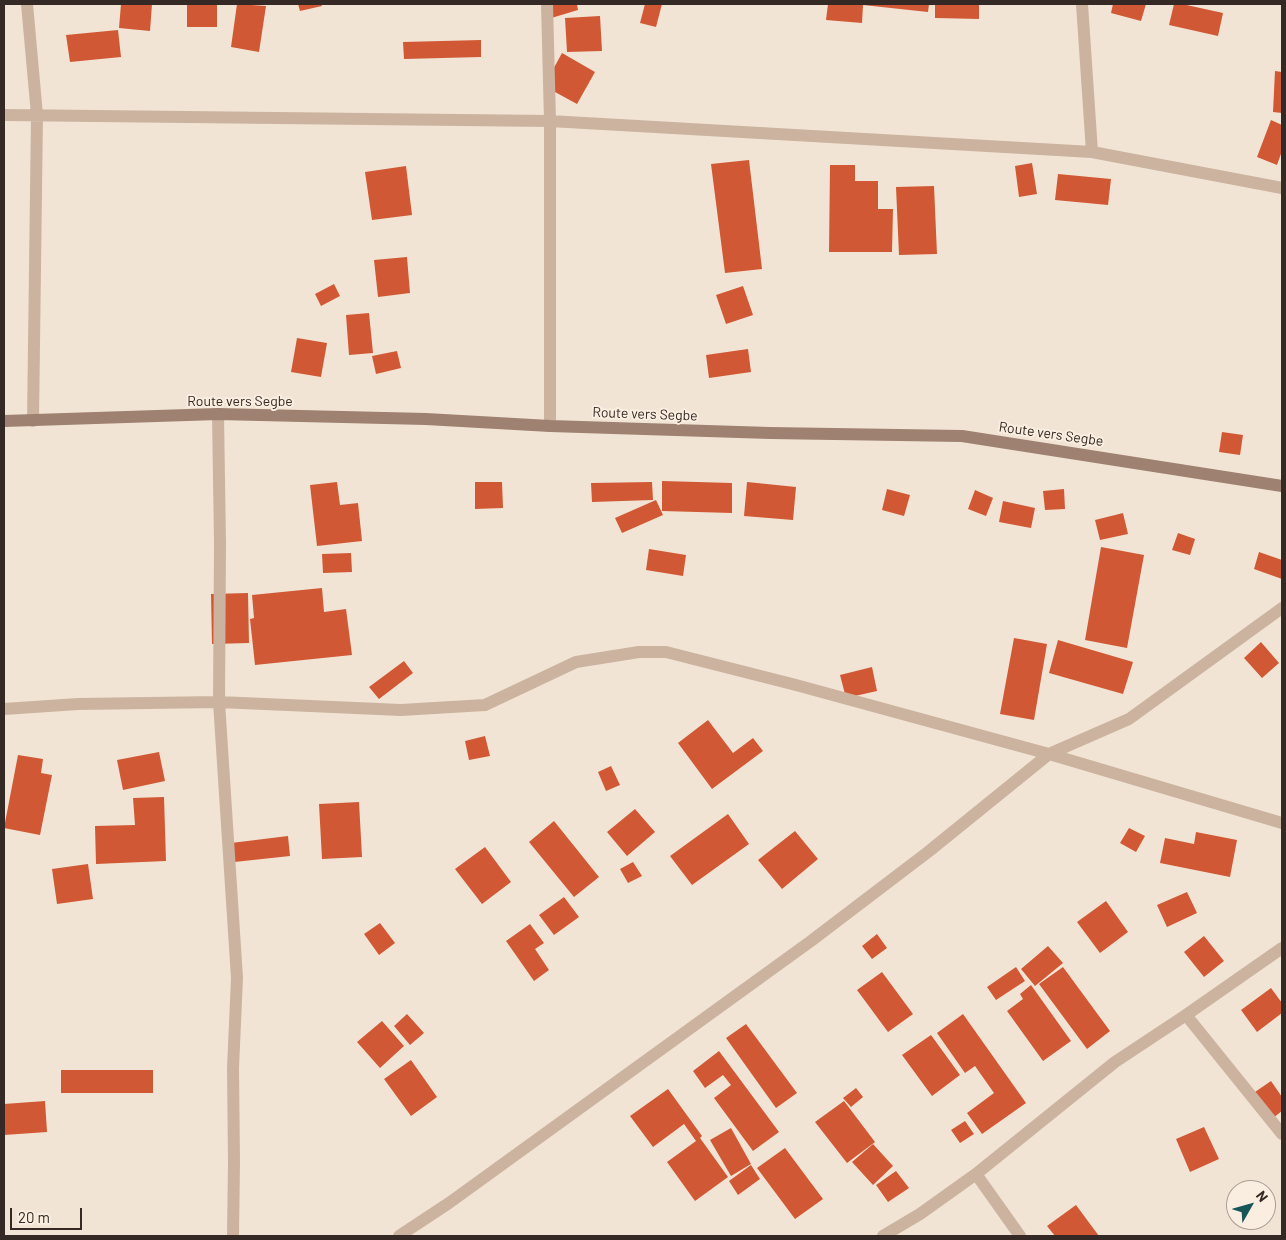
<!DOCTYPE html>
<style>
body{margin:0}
#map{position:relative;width:1286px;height:1240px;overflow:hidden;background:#f2e4d4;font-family:Barlow,sans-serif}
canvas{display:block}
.frame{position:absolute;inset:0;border:5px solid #342924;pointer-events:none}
.north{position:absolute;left:1226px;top:1180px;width:50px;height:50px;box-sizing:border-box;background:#faeee0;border:1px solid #ab9f95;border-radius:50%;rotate:52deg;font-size:14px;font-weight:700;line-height:20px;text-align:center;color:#342924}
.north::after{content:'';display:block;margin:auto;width:18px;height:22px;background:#165558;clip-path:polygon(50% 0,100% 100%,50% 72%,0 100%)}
.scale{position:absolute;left:10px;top:1208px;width:72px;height:22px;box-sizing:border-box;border:2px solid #342924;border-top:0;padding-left:6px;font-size:15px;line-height:18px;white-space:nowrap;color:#342924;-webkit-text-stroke:4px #faeee0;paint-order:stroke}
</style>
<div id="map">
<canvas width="1286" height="1240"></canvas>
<div class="frame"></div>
<div class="north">N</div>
<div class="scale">20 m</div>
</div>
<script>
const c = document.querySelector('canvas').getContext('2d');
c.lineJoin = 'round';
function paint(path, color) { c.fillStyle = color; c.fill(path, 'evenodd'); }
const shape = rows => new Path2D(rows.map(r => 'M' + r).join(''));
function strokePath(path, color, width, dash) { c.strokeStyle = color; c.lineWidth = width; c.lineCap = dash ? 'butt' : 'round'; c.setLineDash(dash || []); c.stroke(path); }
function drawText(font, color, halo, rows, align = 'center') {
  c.font = font + ' Barlow,sans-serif'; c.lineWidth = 4; c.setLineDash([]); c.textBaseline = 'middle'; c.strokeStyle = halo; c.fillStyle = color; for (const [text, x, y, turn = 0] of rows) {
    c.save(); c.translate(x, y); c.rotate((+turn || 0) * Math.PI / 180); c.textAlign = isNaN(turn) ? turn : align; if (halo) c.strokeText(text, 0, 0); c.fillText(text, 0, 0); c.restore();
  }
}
paint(shape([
 [121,4,152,4,150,31,119,28],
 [187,4,217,4,217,27,187,27],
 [237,4,266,6,259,52,231,47],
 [298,4,321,4,322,6,300,11],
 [543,4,577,4,578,10,548,19],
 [645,4,662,4,656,27,640,23],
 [828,4,929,4,928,12,863,5,862,23,826,20],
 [935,4,979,4,979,19,935,18],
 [1113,4,1146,4,1141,21,1111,13],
 [1174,4,1182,4,1223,13,1218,36,1169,25],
 [600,16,602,51,567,52,565,18],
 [118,30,121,57,70,62,66,35],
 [481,40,481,57,404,59,403,42],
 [562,53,595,72,577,104,544,86],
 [1275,71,1282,72,1282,113,1273,112],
 [1271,120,1282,125,1282,151,1277,165,1257,157],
 [749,160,762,269,725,273,711,164],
 [1032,163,1037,194,1019,197,1015,166],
 [830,165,855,165,855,181,878,181,878,209,893,209,892,252,829,252],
 [406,166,412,215,372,220,365,172],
 [1058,174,1111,179,1108,205,1055,200],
 [934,186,937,254,899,255,896,187],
 [407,257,410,293,378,297,374,260],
 [334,284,340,296,321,306,315,294],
 [743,286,753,315,726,324,716,295],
 [369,313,373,353,349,355,346,315],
 [297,338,327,343,321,377,291,372],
 [748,349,751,372,709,378,706,355],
 [397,351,401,368,376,374,372,356],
 [1222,432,1243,435,1240,455,1219,452],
 [662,481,732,483,732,513,662,511],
 [337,482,340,505,358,503,362,541,317,546,310,485],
 [475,482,502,482,503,508,475,509],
 [652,482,653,500,592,502,591,483],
 [747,482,796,487,793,520,744,516],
 [887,489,910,495,904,516,882,510],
 [1064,489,1065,509,1045,510,1043,491],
 [975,490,993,498,986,516,968,509],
 [656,500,663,515,622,533,615,518],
 [1003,501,1035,508,1031,528,999,522],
 [1123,513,1128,534,1100,540,1095,520],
 [1178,533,1195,539,1190,555,1172,550],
 [1101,547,1144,555,1127,648,1085,640],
 [649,549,686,555,683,576,646,570],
 [1259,552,1282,560,1282,579,1254,569],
 [351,553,352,572,323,573,322,554],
 [322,588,324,612,346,609,352,655,255,665,250,619,254,618,252,595],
 [248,593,249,643,212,644,211,594],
 [1014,638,1047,644,1034,720,1000,714],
 [1058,640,1133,662,1123,694,1049,673],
 [1261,642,1279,663,1262,678,1244,658],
 [404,661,413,673,379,699,369,687],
 [872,667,877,691,846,698,840,675],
 [708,720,733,753,753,738,763,751,712,789,678,743],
 [485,736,490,756,469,760,465,741],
 [159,752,165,781,123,790,117,760],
 [18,755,43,759,41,773,52,775,40,835,4,828],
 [611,766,620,785,606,791,598,772],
 [164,797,166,861,96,864,95,826,135,825,133,798],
 [359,802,362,857,322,859,319,804],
 [635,809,655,832,627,856,607,832],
 [728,814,749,844,692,885,670,856],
 [554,821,599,877,574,897,529,842],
 [1129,828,1145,836,1136,852,1120,843],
 [795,831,818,859,782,889,758,860],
 [1196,832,1237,840,1230,877,1160,863,1165,838,1194,844],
 [288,836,290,856,225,863,223,844],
 [485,847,511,882,482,904,455,869],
 [633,862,642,876,628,883,620,869],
 [88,864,93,899,57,904,52,869],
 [1187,892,1197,913,1167,927,1157,905],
 [564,897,579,917,554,935,539,915],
 [1106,901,1128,932,1100,953,1077,922],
 [380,923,395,943,379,955,364,934],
 [530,924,544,943,535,949,549,970,534,981,506,941],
 [877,934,887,948,872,959,862,946],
 [1204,936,1224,961,1204,977,1184,952],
 [1048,946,1063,963,1035,986,1021,969],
 [1016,967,1025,981,996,1000,987,987],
 [1063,967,1110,1031,1087,1049,1039,984],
 [882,972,913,1014,888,1032,857,990],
 [1031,985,1071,1041,1043,1061,1007,1011,1023,999,1020,994],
 [1271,988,1282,1003,1282,1013,1257,1032,1241,1010],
 [407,1014,424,1033,410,1045,394,1026],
 [963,1014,1026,1103,982,1134,967,1113,994,1093,975,1066,965,1073,937,1033],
 [382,1021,404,1046,380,1068,357,1042],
 [746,1024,797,1093,776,1108,726,1038],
 [931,1035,960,1075,932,1096,902,1055],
 [719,1051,779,1132,753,1151,714,1098,731,1085,723,1075,705,1088,693,1071],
 [411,1060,437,1097,411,1116,384,1079],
 [61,1070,153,1070,153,1093,61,1093],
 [1271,1081,1282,1097,1282,1111,1273,1118,1255,1092],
 [856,1088,863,1097,851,1107,843,1098],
 [668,1089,702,1136,700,1138,728,1177,695,1201,667,1162,696,1141,684,1124,653,1147,630,1116],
 [45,1101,47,1132,4,1135,4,1104],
 [844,1101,875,1142,847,1163,815,1122],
 [965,1121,974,1134,960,1143,951,1130],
 [1204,1127,1219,1159,1190,1172,1176,1139],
 [731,1128,751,1164,731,1176,710,1140],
 [873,1144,893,1166,873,1185,852,1162],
 [785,1148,823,1199,795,1219,757,1168],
 [751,1165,760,1179,738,1195,729,1181],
 [896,1171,909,1188,888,1202,876,1185],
 [1076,1205,1099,1236,1055,1236,1047,1226]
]), '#d15834');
strokePath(shape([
 [27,4,37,115,33,421],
 [547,4,550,121,550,426],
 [1082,4,1092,152],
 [4,115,550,121,1092,152,1282,188],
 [218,414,220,544,219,702,237,978,233,1068,234,1162,233,1236],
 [4,709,78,704,219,702,401,710,485,705,576,662,639,652,666,652,796,685,1049,754,1282,823],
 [1186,1015,1282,1134],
 [976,1174,1020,1236],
 [399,1236,449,1203,811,941,928,852,1049,754,1129,719,1282,608],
 [883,1236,920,1214,976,1174,1115,1062,1186,1015,1282,948]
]), '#cbb3a0', 12);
strokePath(shape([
 [4,421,218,414,426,419,550,426,770,433,962,436,1282,486]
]), '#9e8171', 12);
drawText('14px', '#342924', '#faeee0', [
 ["Route vers Segbe",240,401],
 ["Route vers Segbe",645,414,2],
 ["Route vers Segbe",1051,434,8]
]);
</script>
